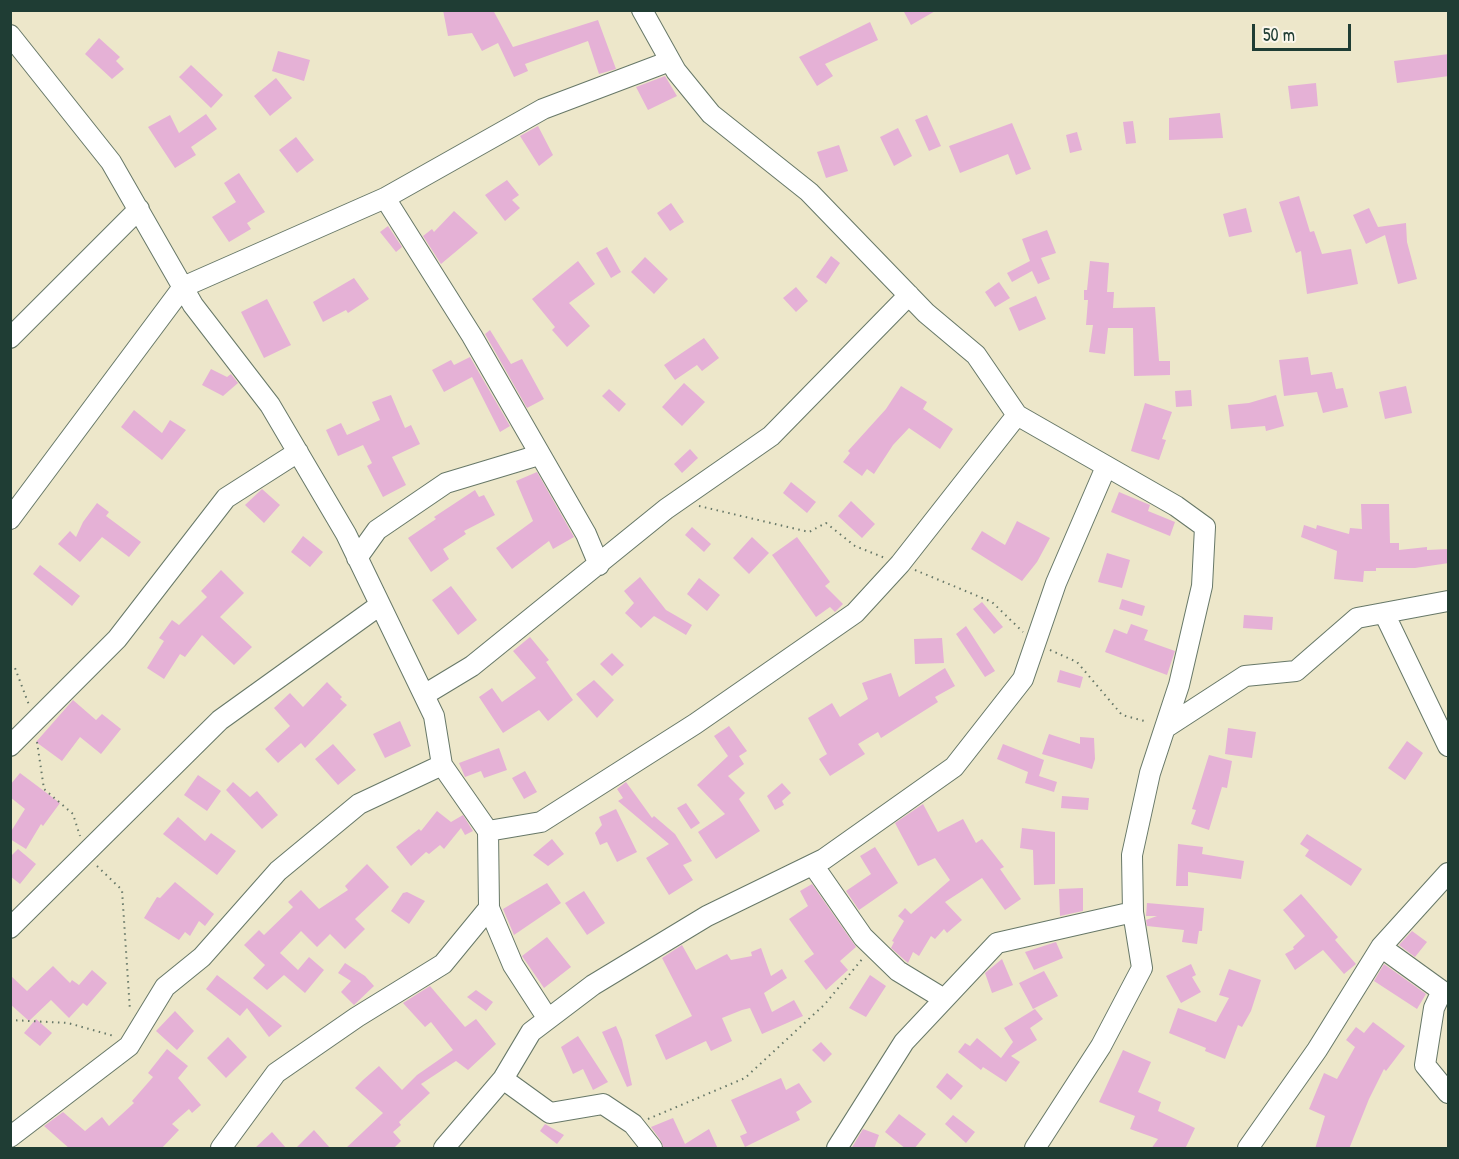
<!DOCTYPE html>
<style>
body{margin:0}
#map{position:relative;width:1459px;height:1159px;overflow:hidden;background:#ede7ca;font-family:"Patrick Hand",sans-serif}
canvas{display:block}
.frame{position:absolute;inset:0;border:12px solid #1f3d34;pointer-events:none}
.scale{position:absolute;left:1252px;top:24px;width:99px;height:27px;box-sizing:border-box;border:3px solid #1f3d34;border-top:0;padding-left:8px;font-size:18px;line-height:21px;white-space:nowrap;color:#1f3d34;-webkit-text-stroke:4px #fbf7ec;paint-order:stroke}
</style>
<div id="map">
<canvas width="1459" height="1159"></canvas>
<div class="frame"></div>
<div class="scale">50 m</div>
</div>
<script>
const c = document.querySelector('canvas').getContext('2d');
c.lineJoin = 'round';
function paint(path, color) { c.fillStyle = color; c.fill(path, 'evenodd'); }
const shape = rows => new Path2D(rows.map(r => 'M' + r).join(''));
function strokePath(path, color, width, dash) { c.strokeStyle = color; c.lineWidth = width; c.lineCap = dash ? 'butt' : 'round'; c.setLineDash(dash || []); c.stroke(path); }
paint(shape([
 [443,10,493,10,513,47,598,20,616,69,599,74,588,41,525,64,528,71,514,77,498,43,482,51,472,33,448,36],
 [903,10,937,10,911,25],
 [870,22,878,40,825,64,833,76,817,86,799,57],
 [99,38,120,57,116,61,124,69,112,79,85,54],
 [278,51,310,60,304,81,272,71],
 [1449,54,1449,76,1397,83,1394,61],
 [191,65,223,95,211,108,179,77],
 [665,76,677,96,648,110,636,87],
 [276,78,292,98,270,116,254,96],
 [1316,83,1318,106,1291,109,1288,86],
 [1220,113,1223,138,1169,140,1169,118],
 [206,114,217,129,191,147,196,155,175,168,148,127,170,115,179,133],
 [927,115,941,146,929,151,915,120],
 [1133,121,1136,143,1126,144,1123,122],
 [1012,123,1031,169,1016,175,1008,154,960,173,949,146],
 [538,126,553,155,539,166,520,136],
 [898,128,912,156,894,166,880,137],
 [1077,132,1082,150,1070,153,1066,135],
 [296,137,314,160,297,173,279,150],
 [839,145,848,171,826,178,817,152],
 [239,173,265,212,247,223,251,229,229,242,212,217,236,202,224,183],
 [507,180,519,195,512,200,520,208,505,221,485,195],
 [1299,196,1310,232,1314,231,1322,254,1351,249,1358,284,1307,294,1301,251,1296,253,1279,202],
 [671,203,684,222,670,231,657,213],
 [1246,208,1252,232,1229,237,1223,214],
 [1369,208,1378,227,1406,223,1407,242,1417,279,1398,284,1385,235,1366,244,1353,215],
 [454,211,478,233,441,264,423,236,432,229,434,232],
 [388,226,402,247,396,252,380,232],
 [1047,230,1056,253,1041,258,1050,279,1038,284,1032,271,1012,282,1007,273,1030,261,1022,239],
 [607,247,621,272,611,278,596,253],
 [831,256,840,263,826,284,816,277],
 [645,257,668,279,654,294,631,272],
 [578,261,595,284,569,303,590,326,567,347,552,330,555,327,532,299],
 [1090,261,1109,263,1107,292,1114,292,1113,308,1155,307,1159,361,1170,361,1170,375,1134,376,1133,328,1108,328,1105,354,1089,352,1093,325,1086,325,1088,300,1084,300,1084,290,1087,290],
 [354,278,369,299,348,313,346,310,323,322,313,302],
 [999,282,1010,298,995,307,985,292],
 [796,287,808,301,796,312,783,298],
 [1036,296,1046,319,1019,331,1009,308],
 [267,299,291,345,264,358,241,312],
 [490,330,511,364,522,359,544,399,527,408,485,334],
 [704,338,719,358,702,371,697,365,675,380,664,365],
 [470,357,510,426,500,432,472,377,444,392,432,370,451,360,454,365],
 [1308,357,1311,375,1332,372,1336,389,1343,388,1348,407,1323,413,1317,392,1284,396,1279,360],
 [211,369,227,377,231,374,238,383,223,396,202,385],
 [684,383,705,402,682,426,662,407],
 [901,386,927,402,923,409,953,429,940,449,909,428,893,445,874,474,867,469,862,476,843,462,850,453,848,451,886,409],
 [1406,386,1412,413,1385,419,1379,392],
 [609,389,626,404,619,412,602,396],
 [1191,390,1192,406,1176,407,1175,391],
 [391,395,405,428,411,425,420,444,392,457,406,485,383,497,367,466,372,463,363,445,338,456,326,430,341,423,347,435,380,420,372,402],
 [1276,395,1284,426,1266,431,1265,426,1231,429,1228,405,1249,403],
 [1145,403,1172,412,1162,439,1166,440,1159,460,1131,451],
 [134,410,162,433,170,420,186,430,162,460,121,427],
 [690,449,698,458,682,473,674,464],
 [537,472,574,537,553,549,549,541,512,569,496,548,533,521,516,481],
 [791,482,816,502,807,513,783,493],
 [262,489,280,505,264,523,245,505],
 [475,490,479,497,484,495,495,515,464,531,466,534,443,549,449,559,431,572,408,538,436,519,434,517],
 [1119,492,1150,505,1148,511,1175,522,1170,536,1111,512],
 [851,501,875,524,862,538,838,516],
 [97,503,109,512,106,516,141,542,129,557,102,537,80,562,58,544,70,531,76,537,83,522],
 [1361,504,1389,504,1390,543,1399,543,1399,550,1427,547,1427,550,1449,549,1449,563,1415,568,1376,568,1376,571,1364,571,1363,582,1334,579,1337,551,1301,537,1304,525,1316,529,1317,525,1349,534,1350,528,1362,529],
 [1017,521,1050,538,1037,562,1022,581,971,549,982,531,1005,545],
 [692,527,711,544,704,552,685,535],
 [303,536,323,552,310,567,291,552],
 [752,537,769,553,749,574,733,558],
 [797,537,830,582,825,586,843,604,835,612,830,607,816,617,772,555],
 [1107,553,1130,560,1122,588,1098,582],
 [40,565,80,596,72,606,33,574],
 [221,570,244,593,220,617,252,647,234,665,202,635,185,657,180,654,164,679,147,668,164,641,159,638,172,620,179,625,207,597,201,591],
 [640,577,666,610,692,625,686,635,654,616,641,628,625,613,634,603,624,591],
 [699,578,720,595,707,611,687,594],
 [451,586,477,620,458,635,432,600],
 [1122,599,1145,606,1142,616,1119,609],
 [982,602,1003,627,994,634,973,609],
 [1244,615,1273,617,1272,630,1243,628],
 [1131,624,1148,630,1144,640,1175,651,1167,675,1105,652,1114,629,1127,634],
 [966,626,995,671,985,677,956,634],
 [530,637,549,660,546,662,573,700,548,721,539,710,503,733,479,697,492,688,502,702,536,678,513,651],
 [942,638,944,663,915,664,914,639],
 [612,653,624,665,612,676,600,664],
 [945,668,955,686,935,697,938,702,881,738,878,732,858,744,865,754,830,776,819,759,827,754,808,718,832,703,840,717,868,699,862,683,891,673,899,697],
 [1060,670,1083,677,1080,688,1057,682],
 [594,680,614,700,597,718,576,694],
 [327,682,342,697,340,699,347,705,305,748,301,743,278,763,265,749,290,726,274,708,290,693,303,707],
 [73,700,96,720,102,714,121,729,101,754,80,737,62,761,36,742],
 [400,721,411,746,385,758,373,734],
 [729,726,747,751,739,756,744,764,728,776,745,793,739,799,760,831,716,859,698,832,725,814,697,785,728,756,714,736],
 [1228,728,1256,732,1252,758,1225,754],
 [1049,734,1080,744,1080,737,1094,738,1095,759,1092,769,1042,754],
 [1407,741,1423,753,1405,780,1388,768],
 [333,744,356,770,338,785,315,759],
 [1003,744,1044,760,1039,776,1057,782,1054,792,1025,783,1028,772,997,759],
 [499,748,507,770,484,778,481,771,465,777,459,763],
 [1209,755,1232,761,1227,788,1222,787,1209,830,1191,824,1196,810,1192,809],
 [525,771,537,792,524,799,512,778],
 [20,773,60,803,43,826,41,824,26,849,10,839,10,833,25,809,10,797,10,785],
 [198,775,221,791,207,811,184,795],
 [233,782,250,797,257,791,278,815,262,829,226,790],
 [626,782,652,818,654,816,675,834,692,861,683,865,693,880,669,895,646,858,669,844,618,801,623,798,617,789],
 [782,783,791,793,782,801,784,805,775,810,767,796],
 [1062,796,1089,798,1088,810,1061,808],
 [686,803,700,823,691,829,677,808],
 [923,804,938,832,963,819,976,843,982,839,1004,867,1000,869,1021,899,1005,910,982,878,945,902,962,920,947,933,944,929,935,939,931,936,919,956,913,952,908,963,891,948,894,942,892,941,904,921,898,916,905,908,911,914,950,880,935,858,918,866,895,823],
 [616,809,637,852,617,862,607,842,600,845,595,833,602,825,599,817],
 [437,811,451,822,463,815,473,831,465,835,461,828,444,849,440,845,429,854,426,852,411,866,396,847,419,829,421,831],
 [178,817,205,841,211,833,236,851,217,875,163,834],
 [1022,828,1055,832,1055,884,1034,885,1033,850,1020,848],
 [1307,834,1362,869,1351,886,1305,856,1309,850,1300,844],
 [552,839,564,854,548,866,533,855],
 [1178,844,1203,847,1202,854,1244,861,1241,879,1188,872,1188,886,1176,886],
 [875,847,898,883,859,910,846,891,871,874,860,856],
 [18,849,36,864,20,884,10,876,10,857],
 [367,864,389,887,355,919,365,929,345,949,330,934,317,947,301,931,280,953,298,970,309,957,324,970,305,993,284,975,267,990,253,978,265,965,244,945,259,930,264,935,293,907,288,902,301,890,319,909,348,890,345,886],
 [175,882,214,914,205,926,199,921,190,936,185,932,179,940,144,918,157,897,160,898],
 [547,883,561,903,514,935,503,909],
 [812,884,856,947,840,961,848,970,826,990,804,961,814,954,789,919,808,906,800,891],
 [1083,888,1083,911,1060,916,1059,889],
 [584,891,605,923,587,935,565,903],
 [407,892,425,901,409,924,391,911,403,893],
 [1301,894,1338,937,1335,940,1356,964,1344,974,1323,950,1295,970,1285,954,1294,949,1293,947,1305,936,1283,910],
 [1147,903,1204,908,1202,931,1199,931,1197,944,1182,942,1184,930,1147,926,1146,920,1157,916,1146,916],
 [1412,931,1427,942,1415,957,1399,945],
 [547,937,571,967,544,988,522,956],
 [1056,942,1063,958,1034,970,1025,952],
 [682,945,696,970,727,954,731,960,752,956,751,952,761,948,771,976,782,969,787,978,764,993,772,1012,794,1000,803,1016,762,1034,750,1008,742,1010,722,1018,732,1041,711,1051,706,1041,666,1060,655,1035,692,1016,662,958],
 [1002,959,1013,985,992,993,985,973],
 [345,963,365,976,374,986,354,1005,341,992,351,981,338,973],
 [1191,964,1196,975,1192,977,1201,992,1181,1003,1166,976],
 [1384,964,1426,994,1417,1009,1374,981],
 [53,966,70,983,72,980,79,985,92,970,107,983,87,1006,83,1003,69,1018,51,1000,29,1021,10,1004,10,975,27,991],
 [1229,969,1261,980,1251,1011,1242,1027,1238,1025,1225,1059,1205,1051,1206,1048,1169,1033,1178,1008,1216,1022,1229,998,1219,995],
 [1044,971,1058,996,1033,1009,1019,983],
 [217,975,252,1002,282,1026,269,1037,247,1008,240,1016,206,989],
 [870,975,886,986,866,1017,849,1008],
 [430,986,465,1027,476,1019,496,1044,468,1070,456,1061,421,1084,430,1093,399,1122,401,1125,393,1132,401,1141,393,1149,345,1149,383,1113,355,1088,363,1080,379,1066,402,1090,417,1075,453,1050,431,1022,425,1027,403,1003],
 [476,990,493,1002,486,1011,467,997],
 [1035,1009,1043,1019,1030,1028,1037,1040,1011,1056,1020,1062,1006,1082,983,1067,981,1070,958,1052,965,1043,970,1046,977,1038,1001,1058,1013,1042,1004,1028],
 [175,1011,194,1031,177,1050,156,1031],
 [36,1019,52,1033,40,1046,24,1033],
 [1373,1022,1405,1046,1386,1071,1384,1069,1369,1099,1349,1149,1315,1149,1325,1116,1309,1109,1324,1073,1337,1079,1355,1047,1346,1040,1356,1027,1364,1033],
 [616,1026,622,1040,632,1085,627,1087,602,1032],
 [578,1036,608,1082,593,1090,583,1069,573,1074,561,1047],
 [228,1037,247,1057,226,1078,207,1058],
 [821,1042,832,1054,824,1062,812,1050],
 [167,1049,188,1066,178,1078,201,1105,192,1113,189,1109,172,1124,179,1130,161,1149,70,1149,44,1126,63,1112,85,1131,102,1117,109,1126,134,1103,132,1101,153,1077,148,1073],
 [1123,1050,1151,1062,1138,1092,1161,1102,1158,1111,1195,1128,1185,1149,1151,1149,1158,1139,1130,1129,1135,1116,1099,1102],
 [947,1073,963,1086,951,1100,936,1087],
 [781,1078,786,1090,799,1083,812,1102,796,1112,800,1120,745,1147,740,1136,747,1133,731,1100],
 [899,1114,926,1134,914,1149,906,1149,885,1132],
 [953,1115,975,1132,966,1143,945,1124],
 [673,1118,685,1144,709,1129,718,1149,664,1149,661,1141,651,1127],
 [545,1124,564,1135,557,1144,540,1131],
 [863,1129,879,1135,874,1149,851,1149],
 [314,1130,331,1149,295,1149],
 [272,1132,287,1149,254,1149]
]), '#e5b1d6');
const minor = shape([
 [642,10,676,71,711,114,809,192,926,313,976,355,1017,415,1176,506,1205,527,1202,586,1179,685,1150,773,1132,855,1133,912,1142,968,1101,1046,1035,1148],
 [10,35,111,162,193,305,270,405,346,534,434,716,442,765,488,831,489,908,513,965,548,1019],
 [385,198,472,336,586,534,599,565],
 [10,338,139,209],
 [10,519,183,287,385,198,543,109,670,61],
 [357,558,377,530,446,483,539,455],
 [1384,613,1448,746],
 [424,695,472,666,666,509,771,436,909,295],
 [1165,728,1245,676,1296,671,1357,618,1448,601],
 [10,746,117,639,226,498,298,452],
 [488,831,541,822,695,724,855,613,900,564,1017,415],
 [813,865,863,937,898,971,944,999],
 [10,928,220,720,380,605],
 [1381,947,1442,991,1434,1008,1425,1065,1448,1093],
 [503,1079,550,1113,603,1104,633,1124,652,1148],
 [10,1137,129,1046,165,987,202,957,278,871,359,804,442,765],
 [221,1148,276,1073,357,1017,443,964,489,908],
 [444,1148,503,1079,531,1032,593,985,707,916,824,859,954,767,1023,679,1056,583,1106,467],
 [837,1148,904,1042,997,943,1133,912],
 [1248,1148,1317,1050,1381,947,1448,873]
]);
strokePath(minor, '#677868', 22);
strokePath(shape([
 [699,506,809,532,826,523,855,546,885,558],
 [915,570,992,602,1023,632],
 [1050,650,1077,662,1122,715,1148,722],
 [10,665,15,668,29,705],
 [37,742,44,789,73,814,80,836],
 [97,866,122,890,130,1011],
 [10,1020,68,1023,114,1036],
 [648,1119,745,1078,825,1004,863,958]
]), '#677868', 2, [1.5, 4.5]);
strokePath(minor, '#fff', 20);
</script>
